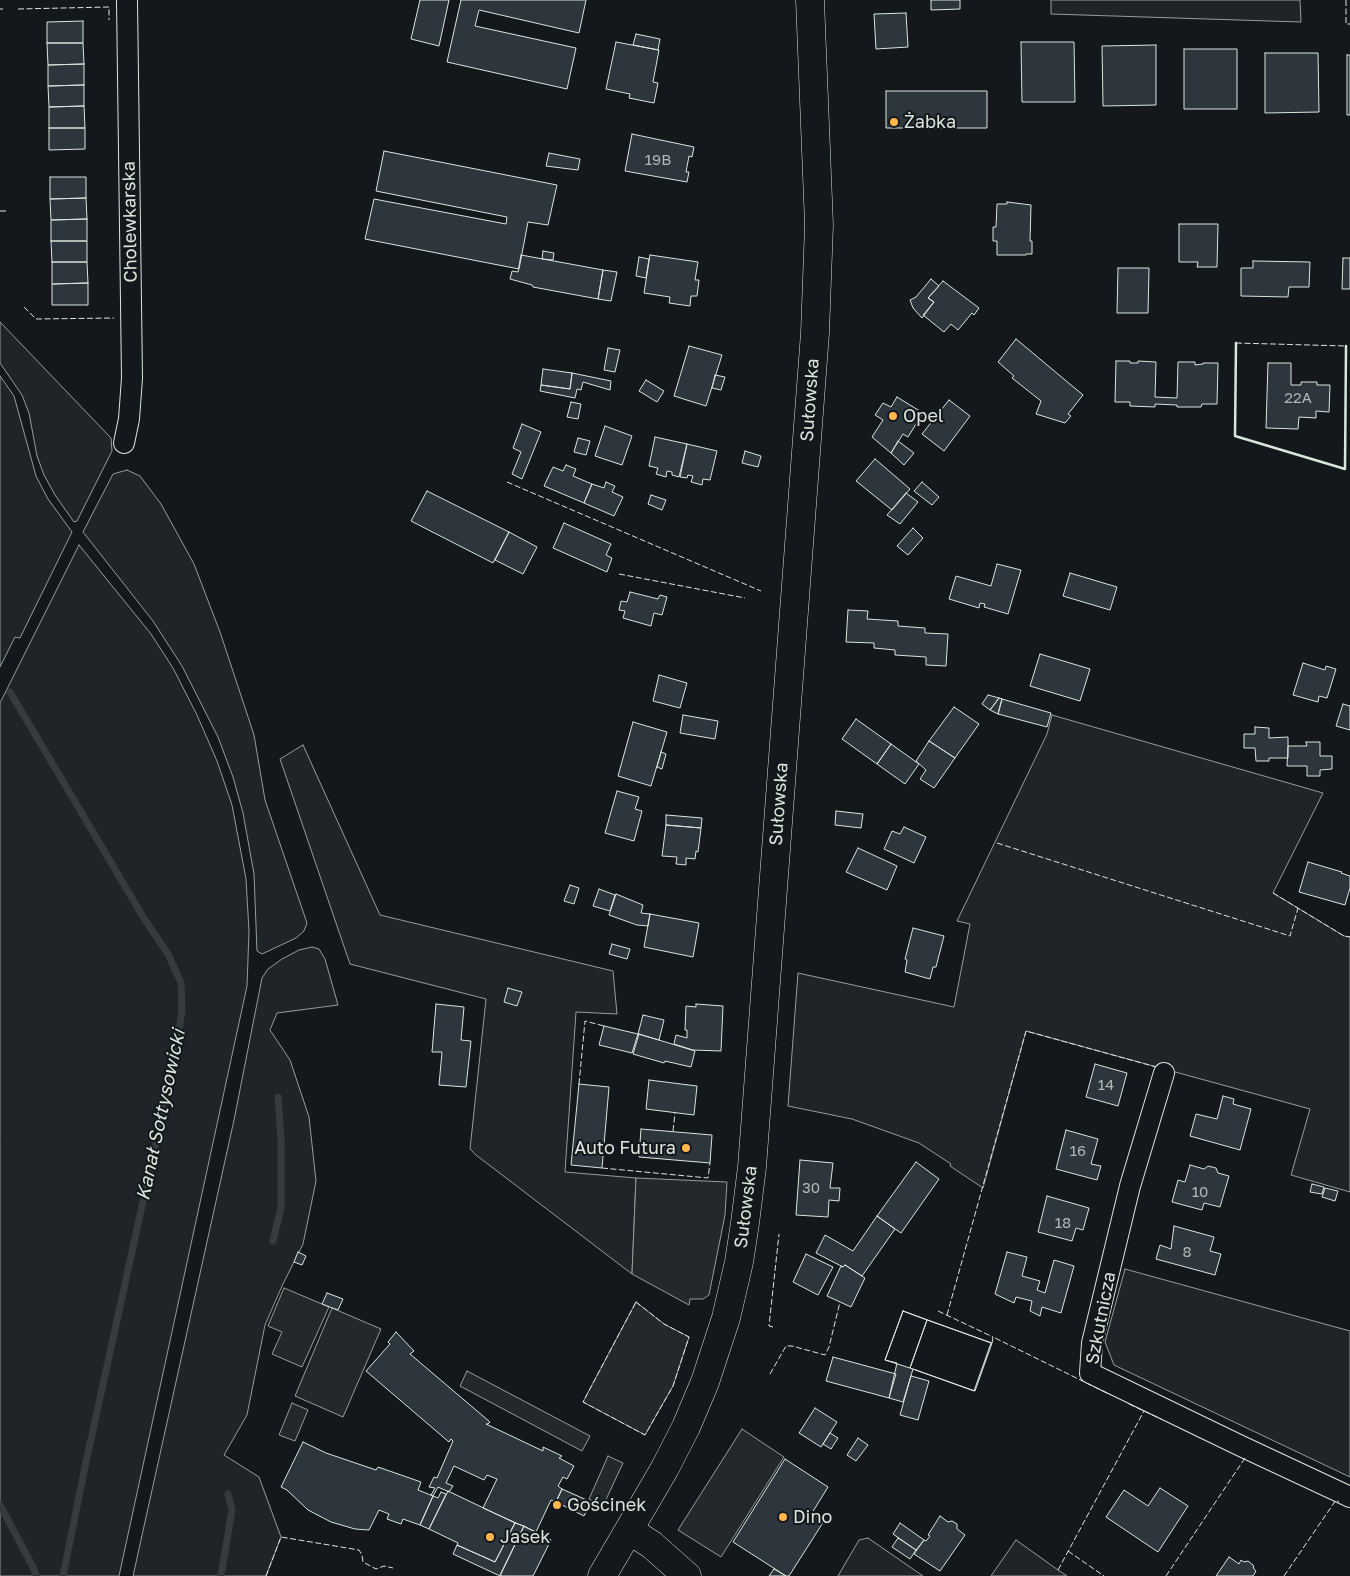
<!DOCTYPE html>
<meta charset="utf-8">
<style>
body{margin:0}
canvas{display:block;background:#14181c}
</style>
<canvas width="1350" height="1576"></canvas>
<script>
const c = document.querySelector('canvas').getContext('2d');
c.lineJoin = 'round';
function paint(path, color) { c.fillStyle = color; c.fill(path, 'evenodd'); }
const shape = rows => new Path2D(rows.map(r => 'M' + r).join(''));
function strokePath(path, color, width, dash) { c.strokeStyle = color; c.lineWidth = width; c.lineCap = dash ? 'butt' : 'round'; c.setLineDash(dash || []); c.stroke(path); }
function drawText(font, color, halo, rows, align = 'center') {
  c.font = font + ' "Golos Text",sans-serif'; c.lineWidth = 4; c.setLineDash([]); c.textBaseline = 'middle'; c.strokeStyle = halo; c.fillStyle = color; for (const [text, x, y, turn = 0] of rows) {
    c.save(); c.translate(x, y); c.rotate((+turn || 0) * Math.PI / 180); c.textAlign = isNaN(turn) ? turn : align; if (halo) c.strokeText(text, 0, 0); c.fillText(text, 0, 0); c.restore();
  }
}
const green = shape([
 [1051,0,1300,0,1301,22,1051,14,1051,0],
 [0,322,111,438,112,451,77,521,74,522,55,495,44,475,37,456,29,413,22,395,0,363,0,322],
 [0,376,14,396,36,476,48,499,72,532,20,638,15,637,0,667,0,376],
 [127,470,140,476,161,504,194,564,220,632,254,735,265,800,307,923,304,931,296,938,262,954,257,951,254,874,243,813,233,777,218,737,182,666,153,621,83,532,113,474,127,470],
 [79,545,151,634,173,668,197,715,217,761,232,805,246,879,249,931,247,986,119,1576,0,1576,0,703,79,545],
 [1052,715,1323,793,1273,893,1344,936,1350,937,1350,1192,1291,1175,1310,1109,1026,1031,983,1188,950,1166,951,1164,919,1143,852,1119,788,1106,798,973,954,1007,970,924,957,921,1047,734,1052,715],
 [303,745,380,915,613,971,617,1014,576,1012,565,1172,636,1178,632,1274,476,1155,470,1149,486,999,350,964,280,759,303,745],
 [312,947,319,949,325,959,338,1005,277,1013,270,1030,290,1060,309,1117,316,1181,303,1244,282,1286,265,1325,247,1415,224,1455,259,1477,281,1537,266,1576,133,1576,234,1120,262,978,268,969,282,959,299,950,312,947],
 [1125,1269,1350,1331,1350,1477,1114,1365,1105,1342,1125,1269],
 [868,1538,923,1576,838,1576,859,1540,868,1538],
 [1016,1540,1058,1570,1067,1576,991,1576,1016,1540]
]);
paint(green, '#202428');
strokePath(green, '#939e99', 1);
const parking = shape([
 [636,1178,727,1182,725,1215,709,1295,703,1299,690,1299,689,1305,632,1274,636,1178],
 [284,1288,329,1307,302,1367,272,1354,282,1332,268,1326,284,1288],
 [636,1302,664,1324,689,1337,673,1386,645,1435,583,1402,636,1302],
 [332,1308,381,1329,343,1417,295,1396,332,1308],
 [467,1371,590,1436,582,1451,460,1386,467,1371],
 [292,1403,308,1410,295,1441,279,1435,292,1403],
 [742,1429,784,1457,721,1557,678,1530,742,1429],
 [608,1456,623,1463,603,1506,589,1499,608,1456]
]);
paint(parking, '#24282b');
strokePath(parking, '#939e99', 1);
strokePath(shape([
 [10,692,145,920,168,954,181,983,182,1011,175,1055,86,1462,63,1576],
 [273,1241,281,1208,281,1140,278,1097],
 [0,1505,33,1567,36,1576],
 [221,1576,232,1510,228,1494]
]), '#363b3e', 7);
const building = shape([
 [420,0,449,0,439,46,411,39,420,0],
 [461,0,586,0,579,33,479,10,475,26,576,48,567,89,447,62,461,0],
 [931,0,960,0,960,9,931,10,931,0],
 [906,13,908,47,876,49,874,14,906,13],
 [83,21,83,43,47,43,47,22,83,21],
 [636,34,660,39,658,50,633,45,636,34],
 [616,42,659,50,653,82,658,83,654,103,629,98,630,94,606,89,616,42],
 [1021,42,1074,42,1075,102,1022,102,1021,42],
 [47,43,83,43,84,64,48,65,47,43],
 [1156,45,1156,105,1103,106,1102,46,1156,45],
 [1184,49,1237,49,1237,109,1184,109,1184,49],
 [1265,53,1318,53,1319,112,1265,113,1265,53],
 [1347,55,1350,55,1350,115,1347,115,1347,55],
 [84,64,84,85,48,86,48,65,84,64],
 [84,85,84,106,49,107,48,86,84,85],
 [886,91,987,91,987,128,886,128,886,91],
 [84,106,85,128,49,128,49,107,84,106],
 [49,128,85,128,85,149,49,150,49,128],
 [632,134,694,147,692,157,689,156,686,172,689,172,687,182,625,171,632,134],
 [384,151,557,185,548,225,528,222,519,269,365,239,374,199,506,224,507,217,376,191,384,151],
 [549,153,580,159,578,170,546,166,549,153],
 [50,177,86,177,86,198,50,199,50,177],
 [86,198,87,219,51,220,50,199,86,198],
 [1007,202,1031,205,1030,241,1032,241,1032,254,1026,254,1026,255,997,255,997,241,993,241,993,227,996,227,997,204,1007,204,1007,202],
 [87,219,87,241,51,241,51,220,87,219],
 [1179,224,1218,224,1217,267,1197,267,1198,262,1179,262,1179,224],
 [51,241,87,241,87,262,52,262,51,241],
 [543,251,554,253,553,260,542,259,543,251],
 [521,255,603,270,598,299,533,287,532,285,510,279,512,271,518,272,521,255],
 [650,255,698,262,695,280,699,280,697,296,691,296,690,306,669,303,670,297,644,293,650,255],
 [639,257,649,259,646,278,636,276,639,257],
 [1343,258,1350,258,1350,289,1342,289,1343,258],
 [1253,261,1310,262,1309,287,1289,287,1288,297,1241,296,1241,268,1253,268,1253,261],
 [52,262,87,262,88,283,52,284,52,262],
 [1118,268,1149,268,1148,313,1117,313,1118,268],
 [603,270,617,272,611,301,598,299,603,270],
 [931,279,939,286,928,298,934,302,922,318,913,308,910,300,916,297,931,279],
 [943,281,979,308,974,315,972,313,958,330,951,324,944,332,923,315,934,302,928,298,943,281],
 [88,283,88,305,52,305,52,284,88,283],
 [1016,339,1083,395,1068,414,1071,416,1065,423,1036,414,1041,401,1012,378,1014,376,998,362,1016,339],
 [689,346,722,355,706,406,674,396,689,346],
 [608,348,620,350,615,372,604,370,608,348],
 [1116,361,1130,361,1130,363,1138,363,1138,361,1156,362,1155,397,1177,398,1178,362,1195,362,1195,365,1203,364,1203,363,1218,363,1217,404,1202,404,1201,407,1177,407,1177,405,1155,404,1155,407,1130,406,1130,402,1115,402,1116,361],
 [1268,363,1291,363,1291,385,1301,385,1301,382,1317,382,1317,385,1330,385,1329,412,1316,411,1316,418,1299,417,1298,429,1266,428,1268,363],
 [543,369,572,373,570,389,541,385,543,369],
 [572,373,611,381,610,390,583,382,581,390,577,389,575,398,540,391,541,385,570,389,572,373],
 [715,375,725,377,721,390,712,388,715,375],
 [646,380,664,391,657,402,639,391,646,380],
 [897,397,923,413,908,437,903,434,891,453,872,437,883,420,875,415,883,403,891,407,897,397],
 [949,400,970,416,944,451,922,434,949,400],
 [571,402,581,404,578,419,567,417,571,402],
 [522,424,541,432,522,479,512,474,521,452,513,448,522,424],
 [605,426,632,436,622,465,595,456,605,426],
 [655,437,687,444,679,477,672,475,672,472,667,471,666,477,656,474,658,468,649,466,655,437],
 [578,438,590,441,586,455,574,452,578,438],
 [898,441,914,453,904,465,891,453,898,441],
 [687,444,717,451,710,480,703,479,702,485,691,482,693,476,688,475,687,478,680,477,687,444],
 [745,451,761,456,758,467,742,463,745,451],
 [875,459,910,489,892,510,856,481,875,459],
 [566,465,576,469,573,476,592,484,584,503,544,486,553,467,563,471,566,465],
 [606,482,615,486,612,492,623,497,614,516,584,503,592,484,604,488,606,482],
 [922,482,939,497,932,505,914,491,922,482],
 [427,491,509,532,493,563,411,521,427,491],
 [906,493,918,502,900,524,887,515,906,493],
 [651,495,666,500,662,510,648,504,651,495],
 [564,523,611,544,606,555,612,558,607,572,553,548,564,523],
 [913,528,923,538,908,555,897,546,913,528],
 [509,532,537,547,523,574,495,560,509,532],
 [997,564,1021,570,1008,614,984,607,985,604,980,603,979,608,949,599,956,576,991,586,997,564],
 [1070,573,1117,587,1110,610,1063,596,1070,573],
 [630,592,658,599,660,595,667,597,662,615,654,613,651,626,623,618,625,611,619,610,621,601,627,602,630,592],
 [848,610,868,611,867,619,898,621,898,626,925,628,925,633,948,634,946,666,926,665,926,657,895,655,895,650,874,648,874,643,846,642,848,610],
 [1040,654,1090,669,1080,701,1030,686,1040,654],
 [1303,663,1325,670,1326,666,1336,669,1327,698,1319,696,1318,702,1293,695,1303,663],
 [659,675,687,683,680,708,653,701,659,675],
 [988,695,999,698,990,710,982,704,988,695],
 [999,698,1002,699,998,714,990,710,999,698],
 [1002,699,1051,713,1047,727,998,714,1002,699],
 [1343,704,1350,706,1350,730,1336,726,1343,704],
 [954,707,979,724,955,758,929,741,954,707],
 [683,715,718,721,715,739,680,733,683,715],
 [856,719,891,744,877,764,842,739,856,719],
 [633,722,667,732,651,786,618,776,633,722],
 [1255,727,1269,728,1269,738,1288,737,1288,758,1269,758,1269,761,1256,761,1255,748,1244,748,1244,734,1255,734,1255,727],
 [929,741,955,758,934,788,920,779,926,770,916,761,929,741],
 [1306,742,1320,742,1320,756,1332,756,1332,769,1320,770,1320,776,1307,776,1307,766,1287,766,1288,746,1307,746,1306,742],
 [891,744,919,764,905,784,877,764,891,744],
 [661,752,666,754,662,769,657,767,661,752],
 [617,791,639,797,635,809,642,811,634,841,605,833,617,791],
 [836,811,863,814,861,828,835,825,836,811],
 [666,815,702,818,701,828,666,825,666,815],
 [666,825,701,828,698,852,696,851,695,859,686,858,686,865,676,864,677,857,662,856,666,825],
 [904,827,926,837,914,863,884,849,892,831,900,834,904,827],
 [858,848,897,866,887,890,846,872,858,848],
 [1308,862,1342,872,1341,873,1350,876,1350,888,1345,905,1299,892,1308,862],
 [570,885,579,888,574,904,564,901,570,885],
 [599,889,615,895,610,911,593,906,599,889],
 [616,894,643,905,641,913,650,914,648,926,637,925,609,915,616,894],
 [650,914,699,923,693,957,644,947,650,914],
 [913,928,944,936,936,967,933,967,930,979,905,972,907,960,905,959,913,928],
 [612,944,630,949,627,959,609,954,612,944],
 [508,988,522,992,517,1006,504,1002,508,988],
 [436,1004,464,1007,461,1040,471,1041,466,1087,439,1085,442,1052,432,1052,436,1004],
 [696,1004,723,1006,721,1051,693,1050,674,1044,676,1035,687,1038,687,1030,685,1030,686,1006,696,1007,696,1004],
 [643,1015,664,1020,659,1040,638,1034,643,1015],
 [604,1026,638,1034,632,1053,599,1045,604,1026],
 [639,1034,695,1051,691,1067,665,1061,664,1063,633,1054,639,1034],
 [1095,1064,1127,1073,1118,1106,1086,1097,1095,1064],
 [649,1080,697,1086,694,1115,646,1109,649,1080],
 [579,1084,609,1087,602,1168,571,1165,579,1084],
 [1223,1096,1234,1099,1233,1104,1251,1109,1240,1150,1190,1136,1196,1114,1217,1119,1223,1096],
 [641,1129,712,1135,710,1163,639,1157,641,1129],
 [1066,1130,1098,1139,1091,1164,1101,1166,1097,1180,1056,1169,1066,1130],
 [800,1160,833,1163,830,1188,840,1188,839,1201,829,1200,828,1217,796,1215,800,1160],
 [916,1162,939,1179,901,1233,877,1216,916,1162],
 [1190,1165,1204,1169,1208,1166,1216,1168,1218,1173,1229,1176,1220,1207,1204,1203,1202,1210,1172,1202,1178,1180,1185,1182,1190,1165],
 [1312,1184,1324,1187,1322,1194,1310,1192,1312,1184],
 [1325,1188,1338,1191,1335,1201,1322,1197,1325,1188],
 [1047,1196,1089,1208,1083,1230,1076,1228,1072,1241,1038,1232,1047,1196],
 [877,1216,895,1229,862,1276,845,1265,843,1267,816,1253,825,1235,853,1251,877,1216],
 [1174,1226,1214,1237,1210,1251,1221,1254,1215,1275,1156,1259,1160,1245,1171,1249,1174,1226],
 [298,1252,306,1256,302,1265,294,1262,298,1252],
 [1007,1252,1027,1257,1022,1276,1040,1281,1037,1290,1045,1293,1054,1260,1074,1266,1061,1313,1042,1307,1040,1316,1030,1311,1032,1301,1016,1297,1014,1303,995,1294,1007,1252],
 [806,1254,833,1267,818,1295,793,1282,806,1254],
 [845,1265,865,1278,851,1307,827,1296,841,1266,843,1267,845,1265],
 [327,1293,343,1299,338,1310,322,1304,327,1293],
 [903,1311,991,1343,974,1391,913,1369,903,1402,889,1398,897,1363,885,1360,903,1311],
 [903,1311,927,1320,910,1368,885,1360,903,1311],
 [927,1320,992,1343,975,1391,910,1368,927,1320],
 [396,1332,414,1351,410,1354,490,1422,488,1424,486,1424,543,1451,543,1447,562,1456,559,1458,574,1466,567,1479,563,1477,558,1486,562,1489,556,1502,551,1500,536,1532,483,1508,497,1479,487,1475,484,1480,454,1466,446,1483,453,1486,449,1492,438,1487,433,1496,431,1495,435,1488,429,1487,434,1477,437,1478,453,1441,451,1439,449,1442,366,1371,390,1344,388,1342,396,1332],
 [833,1357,896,1374,889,1398,826,1381,833,1357],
 [911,1376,929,1381,918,1420,900,1415,911,1376],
 [815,1408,837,1422,821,1447,799,1433,815,1408],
 [830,1433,838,1438,831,1449,823,1444,830,1433],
 [858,1438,868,1445,856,1461,847,1455,858,1438],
 [303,1442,326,1453,376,1470,378,1467,421,1482,418,1490,433,1496,420,1525,403,1519,401,1524,387,1519,389,1514,379,1510,369,1530,355,1529,331,1522,308,1510,287,1490,281,1487,303,1442],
 [785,1459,828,1487,812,1513,824,1521,789,1576,786,1576,733,1542,785,1459],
 [1160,1488,1188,1506,1158,1552,1106,1517,1124,1490,1148,1506,1160,1488],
 [562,1489,591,1502,584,1516,556,1502,562,1489],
 [448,1491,515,1523,495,1562,457,1545,458,1543,429,1529,448,1491],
 [441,1492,446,1494,429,1529,420,1525,433,1496,438,1498,441,1492],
 [940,1516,948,1522,952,1521,957,1524,957,1529,965,1535,940,1571,914,1554,924,1540,926,1541,930,1536,928,1535,940,1516],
 [515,1523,524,1526,500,1576,453,1554,457,1545,495,1562,515,1523],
 [900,1523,924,1540,916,1550,893,1534,900,1523],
 [524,1526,551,1540,533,1576,502,1576,500,1575,524,1526],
 [898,1538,916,1550,910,1559,892,1547,898,1538],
 [1229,1557,1239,1564,1241,1560,1244,1562,1248,1561,1253,1565,1254,1569,1256,1571,1253,1576,1216,1576,1229,1557],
 [774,1569,786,1576,769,1576,774,1569]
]);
paint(building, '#2c363c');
strokePath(building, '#d8e6dc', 1);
const street = shape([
 [124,443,129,419,132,378,127,0],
 [1164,1073,1130,1186,1092,1343,1090,1373,1241,1446,1350,1497]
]);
const secondary = shape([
 [629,1530,652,1545,687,1576],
 [602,1576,665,1468,686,1427,705,1382,726,1318,739,1262,745,1223,752,1167,815,333,819,225,810,0]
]);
strokePath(street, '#d8e6dc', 22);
strokePath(secondary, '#d8e6dc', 29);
strokePath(street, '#14181c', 20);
strokePath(secondary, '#14181c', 28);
strokePath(shape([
 [1346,0,1346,24,1350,24],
 [0,9,3,9],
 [18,9,109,7,109,20],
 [0,211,7,211],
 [24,307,36,319,114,318],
 [1236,343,1346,346],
 [507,482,761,591],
 [619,574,745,598],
 [997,843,1290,936,1298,908],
 [1273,893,1344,936,1350,937],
 [579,1084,585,1021,604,1026],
 [673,1131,675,1113],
 [602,1168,708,1178,710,1163],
 [636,1302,664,1324,689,1337,673,1386,645,1435,583,1402,636,1302],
 [938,1311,993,1337],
 [947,1315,1026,1031,1156,1067],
 [773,1327,769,1326,779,1234],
 [992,1343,993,1337,1111,1395],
 [770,1374,786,1346,792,1346,825,1355,829,1347,840,1302],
 [1129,1404,1161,1419],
 [1068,1551,1104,1576],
 [1058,1570,1144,1411],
 [266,1576,281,1537,359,1550,362,1555,363,1562,376,1569,384,1566,393,1568],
 [1166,1576,1245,1458],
 [1284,1576,1336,1500,1339,1502]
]), '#d8e6dc', 1, [6, 2.5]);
strokePath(shape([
 [1236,343,1235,436,1345,469,1346,346]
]), '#d8e6dc', 2.5);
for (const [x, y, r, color] of [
 [894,122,5,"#ffb74d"],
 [893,416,5,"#ffb74d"],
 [686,1148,5,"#ffb74d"],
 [557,1505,5,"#ffb74d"],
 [783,1517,5,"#ffb74d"],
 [490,1537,5,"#ffb74d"]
]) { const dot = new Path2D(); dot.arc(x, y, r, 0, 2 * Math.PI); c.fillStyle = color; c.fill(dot); strokePath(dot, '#14181c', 2); }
drawText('15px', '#adbab4', null, [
 ["19B",658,160],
 ["22A",1298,398],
 ["14",1106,1085],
 ["16",1078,1151],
 ["30",811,1188],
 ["10",1200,1192],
 ["18",1063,1223],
 ["8",1187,1252]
]);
drawText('18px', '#d8e6dc', '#14181c', [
 ["Żabka",904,122],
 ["Opel",903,416],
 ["Auto Futura",676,1148,"right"],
 ["Gościnek",567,1505],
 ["Dino",793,1517],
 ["Jasek",500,1537]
], 'left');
drawText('18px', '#d8e6dc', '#14181c', [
 ["Cholewkarska",130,222,-91],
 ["Sułowska",810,400,-86],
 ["Sułowska",779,804,-86],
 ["Sułowska",746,1207,-83],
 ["Szkutnicza",1101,1318,-79]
]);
drawText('italic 19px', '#d8e6dc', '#14181c', [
 ["Kanał Sołtysowicki",161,1115,-78]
]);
</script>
